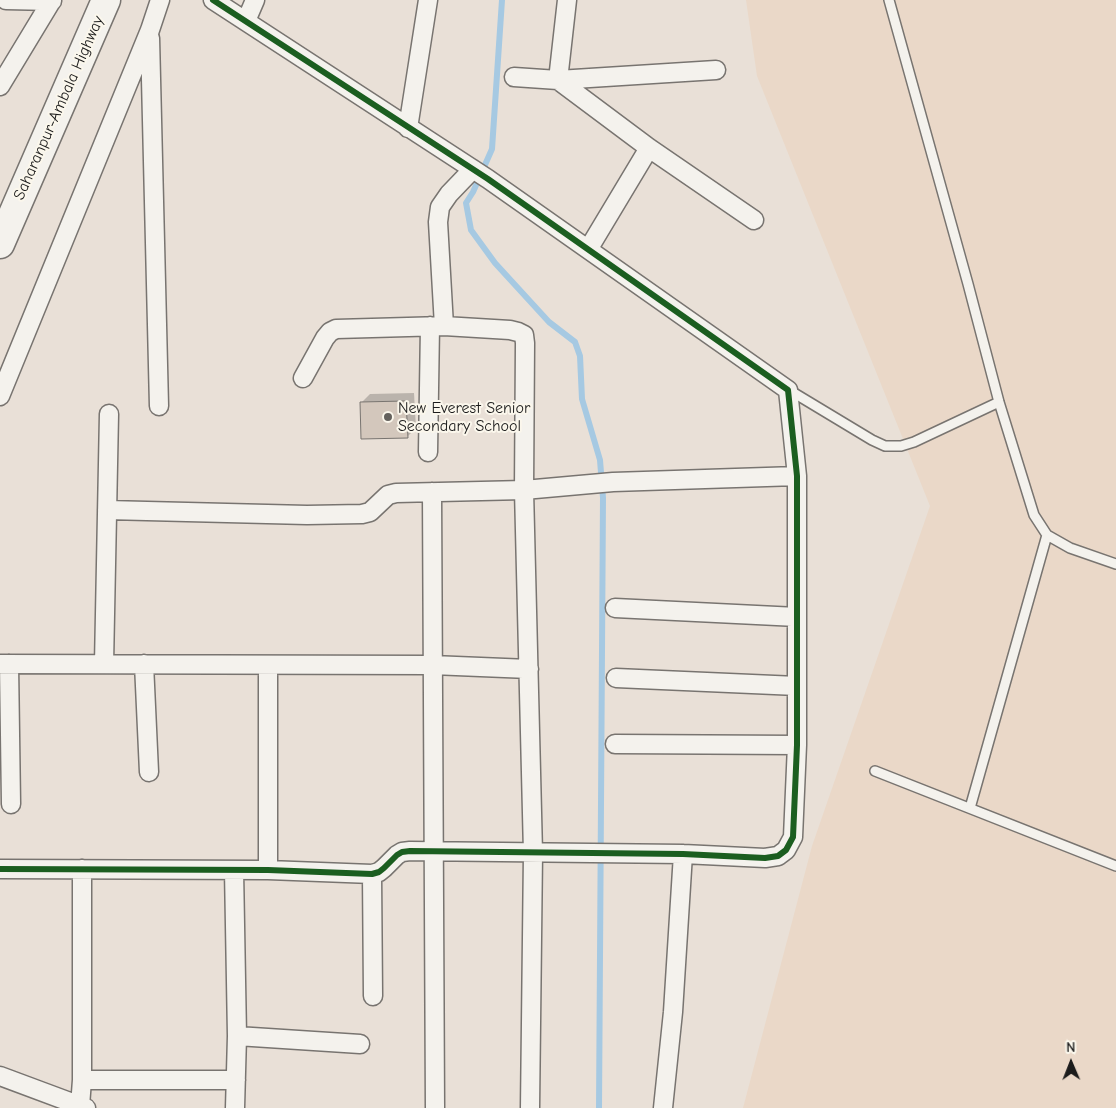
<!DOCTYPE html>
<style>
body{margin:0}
#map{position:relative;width:1116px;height:1108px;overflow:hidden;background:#e9e0d7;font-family:"Comic Neue",sans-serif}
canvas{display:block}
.north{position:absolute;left:1046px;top:1038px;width:50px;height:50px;-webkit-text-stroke:4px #fbf7ec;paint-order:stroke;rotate:359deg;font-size:14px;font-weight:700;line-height:20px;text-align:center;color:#1c1c1c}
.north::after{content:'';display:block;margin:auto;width:18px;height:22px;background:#1c1c1c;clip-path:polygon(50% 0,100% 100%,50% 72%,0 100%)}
</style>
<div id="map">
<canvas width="1116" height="1108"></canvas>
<div class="north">N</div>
</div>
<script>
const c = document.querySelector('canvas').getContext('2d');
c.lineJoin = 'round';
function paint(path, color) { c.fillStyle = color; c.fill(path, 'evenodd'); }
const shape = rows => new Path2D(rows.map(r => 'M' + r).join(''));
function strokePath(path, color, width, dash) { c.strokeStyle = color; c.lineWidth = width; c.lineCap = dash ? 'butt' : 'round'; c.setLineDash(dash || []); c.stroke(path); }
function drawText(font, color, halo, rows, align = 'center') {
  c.font = font + ' "Comic Neue",sans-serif'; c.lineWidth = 4; c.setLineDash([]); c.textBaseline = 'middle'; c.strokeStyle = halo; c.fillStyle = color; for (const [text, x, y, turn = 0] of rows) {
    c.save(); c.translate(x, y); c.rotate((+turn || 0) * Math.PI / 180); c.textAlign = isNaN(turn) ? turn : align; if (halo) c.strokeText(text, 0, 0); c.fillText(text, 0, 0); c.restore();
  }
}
paint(shape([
 [746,0,1116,0,1116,1108,743,1108,812,846,930,506,757,76]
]), '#ead8c8');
paint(shape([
 [414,393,416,428,407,437,361,403,370,394]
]), '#0003');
strokePath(shape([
 [502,0,492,149,473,192,466,203,471,230,495,263,549,322,575,342,580,356,582,399,600,460,603,498,599,1108]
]), '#a6c9e2', 6);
const building = shape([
 [406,401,408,438,361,439,360,402,406,401]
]);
paint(building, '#d3c7bc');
strokePath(building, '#787470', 1);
const service = shape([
 [889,0,968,284,999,402,1034,515,1047,535,1070,548,1116,564],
 [789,390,872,440,885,446,901,446,914,442,999,402],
 [875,771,1116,866],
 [970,808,1047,535]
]);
const minor = shape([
 [6,0,52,1],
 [567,0,558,80,649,148,754,220],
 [246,21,255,0],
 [150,38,159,406],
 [514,77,558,80,716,70],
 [0,86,52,0],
 [408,128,428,0],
 [589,248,649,148],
 [444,326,438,222,440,207,449,194,473,169],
 [303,378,325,338,330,332,336,329,444,326,510,330,518,332,524,335,525,343,524,490,533,853,530,1108],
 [0,396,150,30,160,0],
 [428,452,430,326],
 [432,492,435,1108],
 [107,510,307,515,362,514,370,512,388,495,396,493,524,490,613,482,797,476],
 [615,608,797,617],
 [0,664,432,665,529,669],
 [9,664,11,804],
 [104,664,109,414],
 [144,664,149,772],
 [616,678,797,686],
 [615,744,797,745],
 [0,869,268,870,372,874,379,872,384,868,397,855,402,852,410,851,683,854,765,858,778,856,786,850,793,837,797,745,797,476,788,390,488,179,213,0],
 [234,870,237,1036,235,1108],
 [268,870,268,665],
 [372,874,373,996],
 [237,1036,360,1044],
 [0,1076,86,1108],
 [82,1080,236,1080],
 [80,1106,82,1080,82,869],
 [663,1108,673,1012,683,854]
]);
const primary = shape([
 [0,244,106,0]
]);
strokePath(service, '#787470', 12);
strokePath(minor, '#787470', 21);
strokePath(primary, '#787470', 31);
strokePath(service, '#f4f2ed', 9);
strokePath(minor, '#f4f2ed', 18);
strokePath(primary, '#f4f2ed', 28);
strokePath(shape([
 [0,869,268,870,372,874,379,872,384,868,397,855,402,852,410,851,683,854,765,858,778,856,786,850,793,837,797,745,797,476,788,390,488,179,213,0]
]), '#1b5e20', 6);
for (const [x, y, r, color] of [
 [388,417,5,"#64615d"]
]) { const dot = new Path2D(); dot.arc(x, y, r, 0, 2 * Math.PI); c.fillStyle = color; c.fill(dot); strokePath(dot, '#fbf7ec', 2); }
drawText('16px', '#1c1c1c', '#fbf7ec', [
 ["Saharanpur-Ambala Highway",59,108,-66]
]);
drawText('16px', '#1c1c1c', '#fbf7ec', [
 ["New Everest Senior",398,408],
 ["Secondary School",398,426]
], 'left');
</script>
